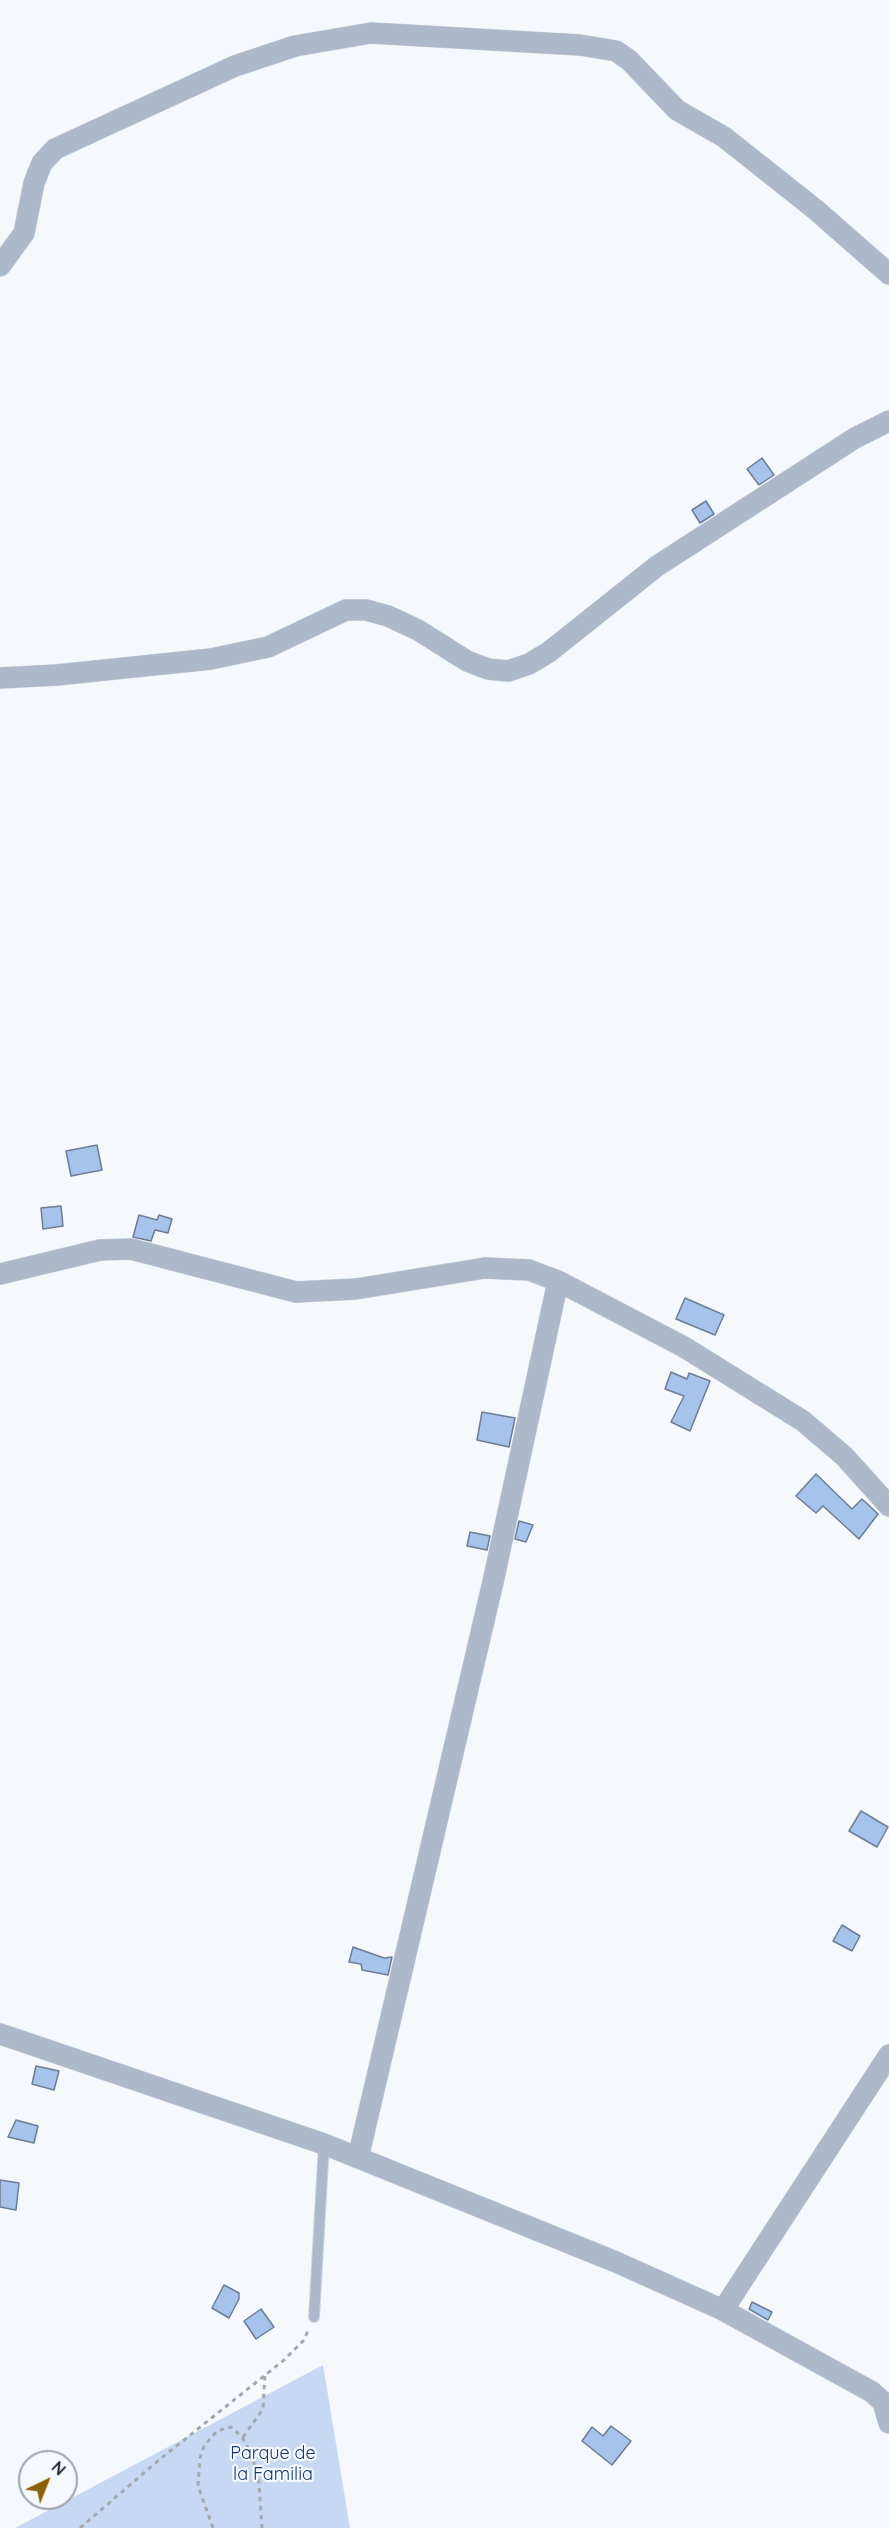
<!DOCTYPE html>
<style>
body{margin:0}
#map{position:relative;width:889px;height:2528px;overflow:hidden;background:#f5f9fe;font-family:Quicksand,sans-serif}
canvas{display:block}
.north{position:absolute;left:18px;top:2450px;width:60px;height:60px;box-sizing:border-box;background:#f5f9fe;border:2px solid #9da2a9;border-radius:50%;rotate:43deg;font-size:16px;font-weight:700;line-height:24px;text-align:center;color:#192029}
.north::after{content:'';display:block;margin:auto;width:21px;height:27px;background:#8c6005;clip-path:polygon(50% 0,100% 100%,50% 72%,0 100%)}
</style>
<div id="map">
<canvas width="889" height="2528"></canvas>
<div class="north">N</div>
</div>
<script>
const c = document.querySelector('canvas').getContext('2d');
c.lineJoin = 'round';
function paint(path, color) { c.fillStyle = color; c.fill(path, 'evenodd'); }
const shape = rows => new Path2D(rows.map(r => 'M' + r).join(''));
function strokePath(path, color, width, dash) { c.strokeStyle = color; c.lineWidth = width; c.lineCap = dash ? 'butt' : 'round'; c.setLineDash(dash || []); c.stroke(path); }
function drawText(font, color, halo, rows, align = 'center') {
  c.font = font + ' Quicksand,sans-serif'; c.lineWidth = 4.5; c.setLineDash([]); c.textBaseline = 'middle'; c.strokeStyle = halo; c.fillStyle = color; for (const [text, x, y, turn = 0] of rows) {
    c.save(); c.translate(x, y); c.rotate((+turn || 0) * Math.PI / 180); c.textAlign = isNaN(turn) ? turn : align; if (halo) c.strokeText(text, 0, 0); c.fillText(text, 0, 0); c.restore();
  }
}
paint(shape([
 [323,2365,350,2528,15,2528]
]), '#c7d9f2');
const building = shape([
 [762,458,774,475,759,485,747,469,762,458],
 [706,501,714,514,700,523,692,510,706,501],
 [97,1145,102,1170,71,1176,66,1151,97,1145],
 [61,1206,63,1226,43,1229,41,1208,61,1206],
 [139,1215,157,1220,159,1215,172,1219,168,1233,155,1230,151,1241,133,1237,139,1215],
 [685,1298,724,1315,715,1335,676,1319,685,1298],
 [671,1372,687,1379,689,1373,710,1381,690,1431,671,1422,684,1396,665,1389,671,1372],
 [482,1412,515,1418,509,1447,477,1440,482,1412],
 [816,1474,852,1509,862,1499,878,1514,859,1539,823,1506,816,1513,796,1496,816,1474],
 [519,1521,533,1525,526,1542,515,1539,519,1521],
 [470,1532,490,1536,487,1550,467,1546,470,1532],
 [861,1811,888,1827,877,1847,849,1831,861,1811],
 [842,1925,860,1936,852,1951,833,1941,842,1925],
 [353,1947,384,1958,392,1957,388,1975,362,1970,361,1964,349,1962,353,1947],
 [36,2066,59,2071,54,2090,32,2084,36,2066],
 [16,2120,38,2126,34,2143,8,2137,16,2120],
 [0,2180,19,2183,16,2210,0,2207,0,2180],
 [224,2285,239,2293,239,2299,229,2318,212,2308,224,2285],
 [752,2302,772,2312,768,2320,749,2309,752,2302],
 [261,2309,274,2327,256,2339,244,2321,261,2309],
 [611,2426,631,2441,612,2465,582,2441,592,2427,603,2436,611,2426]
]);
paint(building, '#a6c3ec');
strokePath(building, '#6d7d94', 1.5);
const lane = shape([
 [314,2317,324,2144]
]);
const street = shape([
 [0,266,24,233,34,183,42,163,55,149,235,66,295,46,371,33,580,45,616,51,629,60,677,110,724,137,816,210,889,274],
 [0,678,57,675,211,659,268,647,346,610,366,610,388,616,418,630,467,661,488,669,508,671,529,664,549,652,657,566,855,438,889,421],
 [0,1274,100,1250,131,1249,296,1292,356,1289,485,1268,529,1270,558,1281,684,1347,803,1421,844,1456,889,1506],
 [0,2034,324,2144,616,2262,723,2310,872,2392,883,2402,889,2423],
 [358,2158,493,1582,558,1281],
 [723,2310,889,2055]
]);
strokePath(lane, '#d2d6dc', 12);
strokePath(street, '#d2d6dc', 22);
strokePath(shape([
 [243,2437,263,2409,265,2374],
 [80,2528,159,2460,284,2360,303,2341,309,2329],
 [213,2528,198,2486,200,2458,204,2446,217,2431,231,2427,242,2437,252,2455,259,2483,262,2528]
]), '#a4a9b0', 3, [4.5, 4.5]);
strokePath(lane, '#acb9cb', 10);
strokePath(street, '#acb9cb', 21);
drawText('18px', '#123869', '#f5f9fe', [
 ["Parque de",273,2454],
 ["la Familia",273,2475]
]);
</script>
